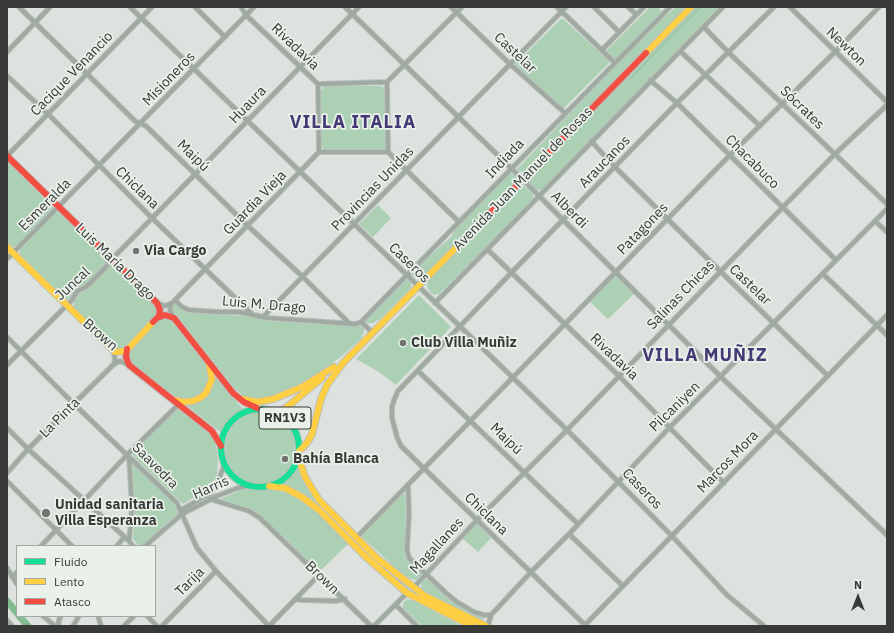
<!DOCTYPE html>
<meta charset="utf-8">
<style>
body{margin:0}
#map{position:relative;width:894px;height:633px;overflow:hidden;background:#dee2de;font-family:"IBM Plex Sans",sans-serif}
canvas{display:block}
.frame{position:absolute;inset:0;border:8px solid #373a37;pointer-events:none}
.legend{position:absolute;left:16px;top:545px;width:140px;height:72px;box-sizing:border-box;background:#eaf1eb;border:1px solid #a2a8a3;margin:0;padding:5px 7px;list-style:none;font-size:12px;color:#373a37}
.legend li{display:flex;align-items:center;gap:8px;height:20px}
.legend b{width:20px;border:1px solid #a2a8a3}
.north{position:absolute;left:838px;top:577px;width:40px;height:40px;-webkit-text-stroke:3px #eaf1eb;paint-order:stroke;rotate:0deg;font-size:11px;font-weight:700;line-height:16px;text-align:center;color:#373a37}
.north::after{content:'';display:block;margin:auto;width:14px;height:18px;background:#373a37;clip-path:polygon(50% 0,100% 100%,50% 72%,0 100%)}
</style>
<div id="map">
<canvas width="894" height="633"></canvas>
<div class="frame"></div>
<ul class="legend">
<li><b style="height:5px;background:#16e098"></b>Fluido</li>
<li><b style="height:5px;background:#ffcf43"></b>Lento</li>
<li><b style="height:5px;background:#f24e42"></b>Atasco</li>
</ul>
<div class="north">N</div>
</div>
<script>
const c = document.querySelector('canvas').getContext('2d');
c.lineJoin = 'round';
function paint(path, color) { c.fillStyle = color; c.fill(path, 'evenodd'); }
const shape = rows => new Path2D(rows.map(r => 'M' + r).join(''));
function strokePath(path, color, width, dash) { c.strokeStyle = color; c.lineWidth = width; c.lineCap = dash ? 'butt' : 'round'; c.setLineDash(dash || []); c.stroke(path); }
function drawText(font, color, halo, rows, align = 'center') {
  c.font = font + ' "IBM Plex Sans",sans-serif'; c.lineWidth = 3.5; c.setLineDash([]); c.textBaseline = 'middle'; c.strokeStyle = halo; c.fillStyle = color; for (const [text, x, y, turn = 0] of rows) {
    c.save(); c.translate(x, y); c.rotate((+turn || 0) * Math.PI / 180); c.textAlign = isNaN(turn) ? turn : align; if (halo) c.strokeText(text, 0, 0); c.fillText(text, 0, 0); c.restore();
  }
}
paint(shape([
 [650,7,657,7,662,11,615,60,606,51],
 [676,7,687,7,529,167,523,172,518,171,516,170,621,60,654,26],
 [694,7,719,7,542,190,536,190,530,182,529,178,531,175],
 [562,18,610,62,562,110,515,64],
 [325,86,380,86,385,88,386,148,385,150,326,150,323,149,321,143,320,91],
 [7,161,52,206,53,208,18,245,13,247,7,243],
 [508,174,512,174,515,176,516,179,514,184,424,276,421,278,414,277,412,275,414,270,451,237,457,226,481,203],
 [524,186,533,194,534,200,439,294,434,295,431,293,427,287,428,281,498,207,519,187],
 [378,205,391,218,373,237,359,224],
 [58,212,60,213,108,260,108,263,87,285,74,293,70,298,67,300,64,298,20,255,20,250,55,213],
 [111,262,157,307,158,314,123,349,116,349,73,307,76,293,108,268],
 [617,274,636,292,608,319,590,302],
 [407,280,411,281,411,288,381,318,373,323,365,323,366,320,404,282],
 [419,295,451,327,396,385,379,372,356,359],
 [176,303,180,308,231,313,233,315,256,317,269,321,313,324,360,326,364,327,364,332,361,339,343,355,305,384,280,395,258,400,245,397,235,389,174,312,172,306],
 [165,318,172,321,207,365,210,371,208,387,199,397,184,400,177,398,131,363,129,352,159,320],
 [214,374,243,409,243,411,229,421,222,433,185,404,200,400],
 [178,409,190,416,210,432,216,444,218,460,217,474,211,487,183,504,134,457,133,455,133,452],
 '225 448a36 36 0 1 1 72 0a36 36 0 1 1-72 0Z',
 [132,462,174,503,179,514,170,520,144,546,139,546,133,539,135,506],
 [298,464,300,474,303,481,314,498,391,574,482,626,477,626,457,617,409,589,379,565,328,515,279,484,289,478],
 [244,489,273,490,292,494,318,513,348,544,319,572,286,539,257,513,250,509,220,499],
 [404,493,406,497,405,557,409,562,421,573,421,578,415,580,407,577,399,571,362,537,364,533],
 [477,523,491,538,478,552,462,538],
 [425,579,431,581,442,592,472,613,487,619,480,619,436,599,421,588,422,581],
 [407,599,415,601,462,626,422,626,403,608,403,603]
]), '#acd0b3');
strokePath(shape([
 [631,78,671,36,701,7]
]), '#83bc90', 1);
strokePath(shape([
 [7,601,17,613],
 [19,616,28,626]
]), '#83bc90', 7);
const street = shape([
 [19,7,135,121,146,126,248,226,303,277,349,323],
 [130,7,567,430,672,536,727,595,764,626],
 [195,7,225,37],
 [241,7,246,15,318,84,387,82],
 [345,7,511,168,721,377,887,535],
 [451,7,510,64,565,113],
 [557,7,615,63],
 [594,7,619,32],
 [628,7,636,14],
 [790,7,887,102],
 [704,27,728,52,887,204],
 [602,50,644,7],
 [680,51,760,126],
 [7,52,50,7],
 [7,76,48,114,153,219,252,314],
 [650,80,677,103,836,260],
 [387,82,388,152,459,222],
 [387,82,462,7],
 [318,84,319,152],
 [591,141,615,167,720,271,828,376],
 [319,152,388,152],
 [7,156,152,7],
 [875,221,887,232],
 [488,250,619,376,724,483],
 [7,259,254,7],
 [823,274,887,335],
 [175,300,182,307,189,310,219,312,239,312,268,318,356,324,361,322,670,7],
 [158,303,165,306,172,303,319,152],
 [435,303,723,7],
 [171,304,170,310,174,318],
 [263,317,566,7],
 [361,322,372,332],
 [7,337,74,404,177,503,197,548,216,571,269,626],
 [113,350,115,359,114,364],
 [7,365,72,300,77,291,86,287,105,268,112,259,359,7],
 [418,371,578,524],
 [7,428,28,449,84,500,129,541,133,546],
 [129,456,132,508,129,541],
 [7,473,28,449,113,365,120,361,129,365],
 [7,481,72,546],
 [408,486,409,513,407,550,409,558,446,593,457,602,474,612,484,615,491,615],
 [210,499,249,511,260,518,371,626],
 [181,510,211,493,215,488,225,464],
 [569,534,623,586],
 [356,538,730,155,836,51,879,7],
 [41,546,128,454,179,404],
 [117,546,124,537],
 [145,546,182,514,217,496,238,488,251,485],
 [7,568,17,584],
 [12,577,17,572],
 [413,588,477,520,567,430,782,208,835,154,887,105],
 [295,599,302,600,336,601,345,599],
 [396,605,417,626],
 [43,616,55,626],
 [98,616,101,626],
 [147,616,157,626],
 [7,620,12,626],
 [585,625,401,446,397,437,392,418,392,407,394,400,398,391,511,273,677,103,774,7],
 [58,626,59,620,61,616],
 [73,626,79,616],
 [124,626,134,616],
 [162,626,216,571],
 [269,626,319,575],
 [374,626,407,593],
 [488,626,491,615,531,572,569,534,670,427,887,209],
 [584,626,887,315]
]);
const fast = shape([
 '221 448a39 39 0 1 1 78 0a39 39 0 1 1-78 0Z'
]);
const slow = shape([
 [646,53,691,7],
 [7,247,115,352,126,351,153,322],
 [243,399,257,402,273,399,302,387,334,367],
 [175,400,183,402,193,401,200,398,206,393,212,379,209,364],
 [275,411,282,410,287,407,322,378],
 [299,451,307,443,312,434,321,399,327,385,343,363,485,218],
 [298,456,305,477,319,500,377,558,425,596,486,626],
 [269,486,285,488,302,497,319,510,366,557,407,593,472,626]
]);
const jam = shape([
 [7,156,157,303,160,310,159,316,153,322],
 [485,218,646,53],
 [157,318,165,315,174,318,233,393,244,402,257,408],
 [127,349,126,357,129,365,212,431,221,446]
]);
strokePath(street, '#bdc0bd', 6);
strokePath(fast, '#bdc0bd', 8);
strokePath(slow, '#bdc0bd', 8);
strokePath(jam, '#bdc0bd', 8);
strokePath(street, '#9faaa1', 4);
strokePath(fast, '#16e098', 6);
strokePath(slow, '#ffcf43', 6);
strokePath(jam, '#f24e42', 6);
for (const [x, y, r, color] of [
 [136,251,4,"#717571"],
 [403,343,4,"#717571"],
 [285,459,4,"#717571"],
 [46,513,5,"#717571"]
]) { const dot = new Path2D(); dot.arc(x, y, r, 0, 2 * Math.PI); c.fillStyle = color; c.fill(dot); strokePath(dot, '#eaf1eb', 1.5); }
for (const [x, y, w] of [
 [285,418,52]
]) { const box = new Path2D(); box.roundRect(x - w / 2, y - 11, w, 22, 3); c.fillStyle = '#eaf1eb'; c.fill(box); strokePath(box, '#373a37', 1); }
drawText('bold 13px', '#373a37', null, [
 ["RN1V3",285,418]
]);
drawText('14px', '#373a37', '#eaf1eb', [
 ["Rivadavia",295,47,44],
 ["Newton",846,47,44],
 ["Castelar",515,53,43],
 ["Cacique Venancio",72,74,-46],
 ["Misioneros",169,79,-46],
 ["Huaura",248,105,-46],
 ["Sócrates",802,108,44],
 ["Maipú",193,156,44],
 ["Indiada",505,159,-46],
 ["Araucanos",605,162,-46],
 ["Chacabuco",752,162,45],
 ["Avenida Juan Manuel de Rosas",523,179,-46],
 ["Chiclana",137,188,44],
 ["Provincias Unidas",373,189,-46],
 ["Guardia Vieja",255,203,-46],
 ["Esmeralda",45,205,-45],
 ["Alberdi",569,210,45],
 ["Patagones",643,229,-46],
 ["Luis María Drago",115,262,44],
 ["Caseros",409,263,44],
 ["Juncal",73,284,-43],
 ["Castelar",750,285,44],
 ["Salinas Chicas",681,295,-46],
 ["Luis M. Drago",264,305,5],
 ["Brown",100,335,41],
 ["Rivadavia",614,357,44],
 ["Pilcaniyen",675,407,-45],
 ["La Pinta",60,418,-45],
 ["Maipú",506,439,44],
 ["Marcos Mora",728,462,-46],
 ["Saavedra",155,466,45],
 ["Harris",211,488,-24],
 ["Caseros",642,489,46],
 ["Chiclana",486,514,44],
 ["Magallanes",437,546,-47],
 ["Brown",322,578,44],
 ["Tarija",190,582,-45]
]);
drawText('bold 14px', '#373a37', '#eaf1eb', [
 ["Via Cargo",144,251],
 ["Club Villa Muñiz",411,343],
 ["Bahía Blanca",293,459],
 ["Unidad sanitaria",55,505],
 ["Villa Esperanza",55,521]
], 'left');
c.letterSpacing = '1px';
drawText('bold 18px', '#443975', '#eaf1eb', [
 ["VILLA ITALIA",353,123],
 ["VILLA MUÑIZ",705,356]
]);
c.letterSpacing = '0px';
</script>
